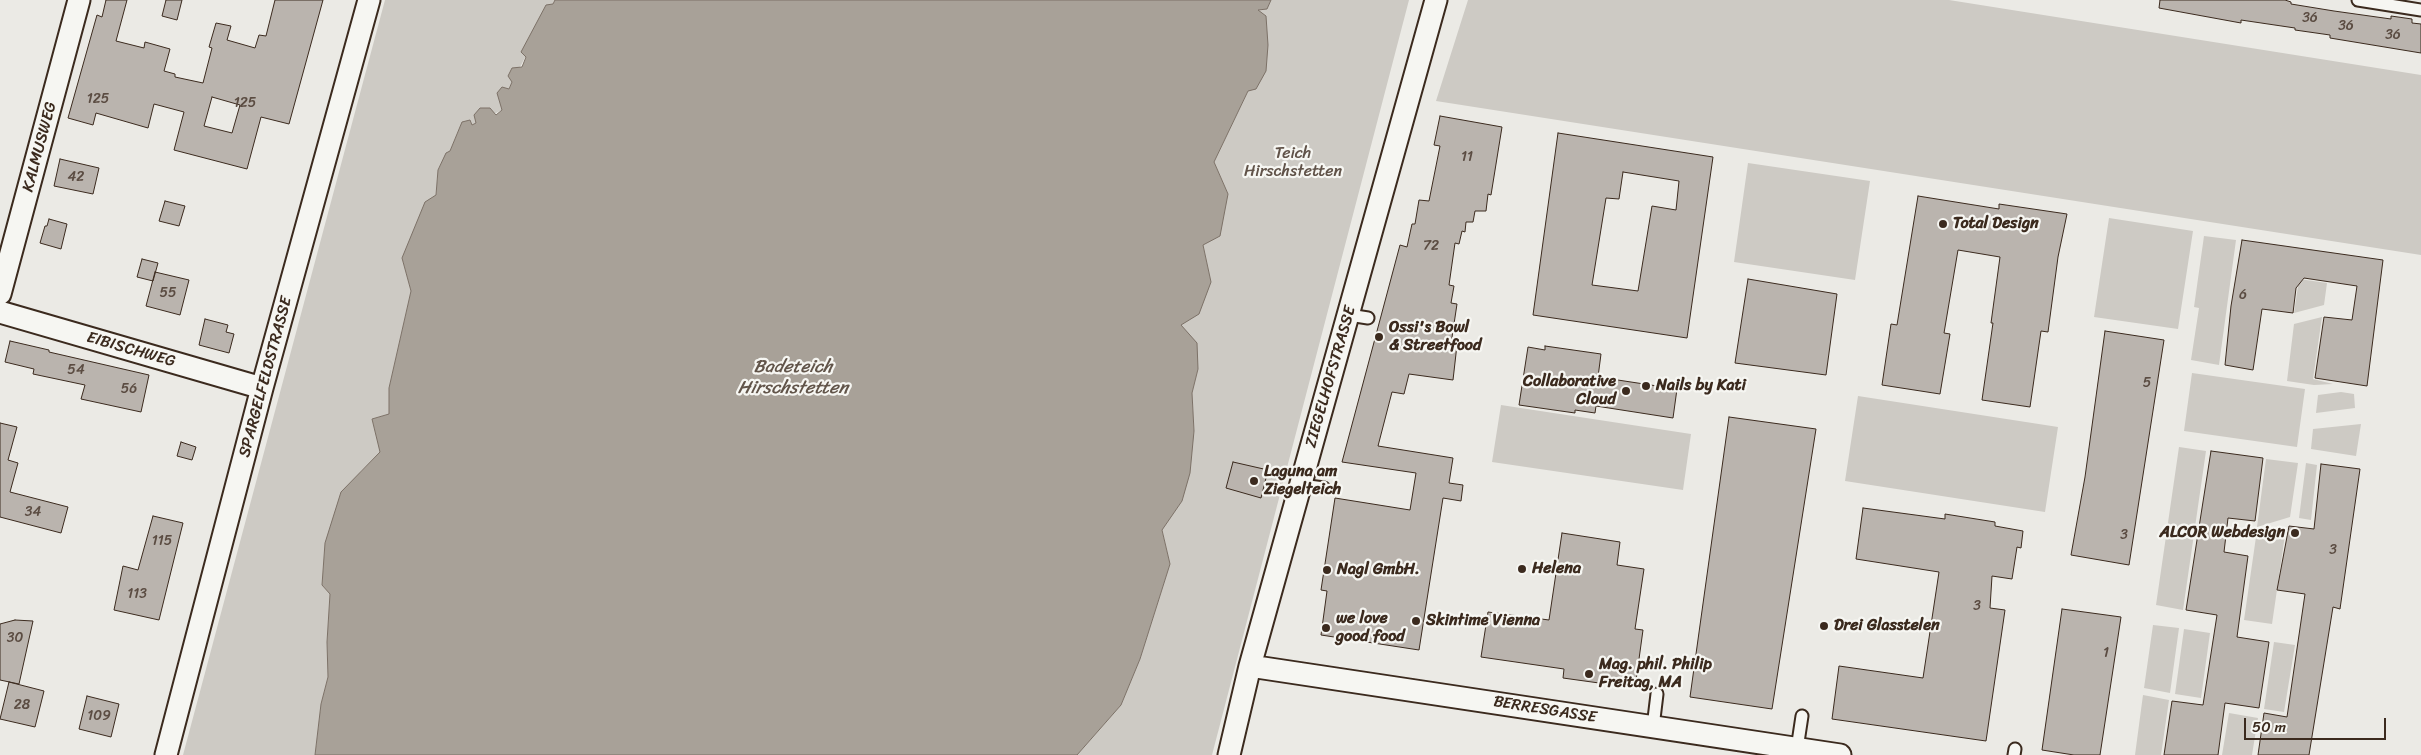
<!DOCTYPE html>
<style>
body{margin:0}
#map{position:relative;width:2421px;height:755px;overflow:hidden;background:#ebeae5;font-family:Sriracha,sans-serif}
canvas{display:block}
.scale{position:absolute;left:2244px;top:718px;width:142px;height:22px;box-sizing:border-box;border:2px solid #3b2a1e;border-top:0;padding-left:6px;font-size:15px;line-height:18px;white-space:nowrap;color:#3b2a1e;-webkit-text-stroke:4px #f6f6f2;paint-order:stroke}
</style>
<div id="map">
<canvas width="2421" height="755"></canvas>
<div class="scale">50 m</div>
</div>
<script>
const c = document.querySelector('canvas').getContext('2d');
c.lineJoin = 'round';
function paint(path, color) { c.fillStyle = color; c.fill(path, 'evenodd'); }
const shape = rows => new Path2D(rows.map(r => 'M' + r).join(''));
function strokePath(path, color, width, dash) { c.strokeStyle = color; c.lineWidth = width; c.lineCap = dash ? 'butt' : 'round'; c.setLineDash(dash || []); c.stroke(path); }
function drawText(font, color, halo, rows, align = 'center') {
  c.font = font + ' Sriracha,sans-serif'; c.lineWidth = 4.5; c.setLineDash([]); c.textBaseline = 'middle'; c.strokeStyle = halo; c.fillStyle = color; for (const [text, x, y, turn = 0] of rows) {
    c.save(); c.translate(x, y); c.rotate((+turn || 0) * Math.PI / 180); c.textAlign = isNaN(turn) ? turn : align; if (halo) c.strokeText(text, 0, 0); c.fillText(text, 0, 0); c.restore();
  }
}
paint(shape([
 [385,0,555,0,508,90,502,110,472,125,470,120,462,123,450,151,438,170,436,195,402,258,411,291,389,388,389,414,372,419,381,452,361,471,325,543,322,585,330,594,327,642,328,677,321,704,315,755,183,755],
 [1271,0,1409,0,1212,755,1077,755,1121,705,1140,659,1170,564,1162,529,1182,501,1194,431,1192,393,1198,369,1181,325,1211,282,1203,245,1228,194,1214,162,1248,91,1257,10,1267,9],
 [1468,0,1949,0,2421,75,2421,255,1436,101],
 [1748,163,1870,181,1855,280,1734,262],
 [2109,218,2193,231,2178,329,2094,317],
 [2204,236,2236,240,2219,365,2191,360,2199,308,2194,307],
 [2299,279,2327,283,2324,305,2294,313],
 [2322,317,2313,379,2333,384,2314,385,2287,381,2294,324],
 [2192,373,2305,389,2297,447,2184,431],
 [2341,392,2354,394,2355,408,2316,413,2318,395],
 [1858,396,2058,427,2045,512,1845,481],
 [1501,405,1691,434,1683,490,1492,462],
 [2361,424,2356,456,2311,449,2313,429],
 [2179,447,2206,451,2183,610,2156,605],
 [2266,459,2298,463,2290,517,2257,527],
 [2306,463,2317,465,2311,520,2299,518],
 [2286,528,2272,624,2244,620,2256,537],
 [2153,625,2179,628,2170,693,2144,688],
 [2184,629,2210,633,2201,698,2175,694],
 [2274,642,2295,645,2284,712,2264,709],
 [2143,695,2169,700,2161,755,2135,755],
 [2229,713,2258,718,2252,755,2222,755]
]), '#cdcac4');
const water = shape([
 [555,0,1271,0,1267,9,1258,10,1266,16,1268,45,1266,71,1256,89,1248,91,1214,162,1228,194,1220,236,1203,245,1211,282,1199,314,1181,325,1197,343,1198,369,1192,393,1194,431,1190,473,1182,501,1162,530,1170,564,1140,659,1121,705,1077,755,315,755,321,704,328,677,327,642,330,594,322,585,325,543,341,492,380,452,372,419,389,414,389,388,411,291,402,258,425,202,436,195,438,170,446,153,450,151,462,122,470,120,472,125,476,123,474,115,480,108,490,108,496,115,502,110,497,93,502,87,509,89,512,82,508,76,512,68,522,67,526,57,521,52,546,5,553,4,555,0]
]);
paint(water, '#a8a198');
strokePath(water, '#7c7167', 1);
const building = shape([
 [106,0,127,0,116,41,144,48,145,42,170,49,164,71,175,74,175,77,203,83,212,48,209,47,216,23,231,26,227,40,255,48,259,35,266,36,275,0,323,0,289,124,261,117,247,169,174,150,184,112,154,104,148,128,96,113,93,125,68,118,97,15,102,17,106,0],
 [212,97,240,105,232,133,204,126,212,97],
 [166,0,182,0,177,20,162,16,166,0],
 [2160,0,2285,0,2291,2,2291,4,2334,11,2391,19,2391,16,2412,19,2412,23,2421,24,2421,53,2330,38,2330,35,2295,30,2295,28,2241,20,2241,23,2159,8,2160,0],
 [1440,116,1502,127,1491,195,1488,194,1486,211,1475,211,1473,222,1466,222,1465,232,1462,231,1459,244,1455,243,1449,285,1454,286,1451,303,1457,304,1451,344,1457,345,1453,380,1409,374,1404,394,1392,392,1378,446,1453,458,1449,483,1463,485,1461,501,1443,498,1419,650,1321,635,1327,591,1321,590,1335,498,1410,510,1416,473,1342,462,1400,245,1407,247,1412,224,1415,224,1419,200,1429,201,1440,146,1434,145,1440,116],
 [1558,133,1713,157,1687,338,1533,315,1558,133],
 [1623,172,1679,181,1676,210,1652,206,1638,291,1592,285,1606,198,1619,199,1623,172],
 [60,159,99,168,93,194,54,186,60,159],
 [1918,196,1999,209,1999,204,2067,214,2058,257,2048,332,2041,331,2030,407,1982,400,1993,323,1991,323,2000,257,1958,250,1944,333,1950,334,1940,394,1882,385,1891,324,1897,325,1918,196],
 [165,201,185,206,179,226,159,221,165,201],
 [49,219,67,224,61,249,40,243,45,226,47,226,49,219],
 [2242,240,2383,260,2367,386,2315,378,2324,317,2352,320,2357,286,2304,278,2296,288,2293,313,2262,309,2253,370,2225,365,2231,306,2242,240],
 [142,259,158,263,153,281,137,277,142,259],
 [155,272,189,280,180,315,146,306,155,272],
 [1748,279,1837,294,1826,375,1735,363,1748,279],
 [205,319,228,325,226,332,234,334,229,353,199,345,205,319],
 [2105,331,2164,340,2129,565,2071,555,2085,477,2105,331],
 [10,341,49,350,49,352,149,375,141,412,81,399,85,385,33,374,34,369,5,362,10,341],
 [1545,346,1601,354,1598,377,1677,389,1673,418,1596,406,1595,413,1575,410,1575,413,1519,405,1528,347,1545,350,1545,346],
 [1729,417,1816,429,1772,709,1690,697,1729,417],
 [0,423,17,427,8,460,18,463,10,492,68,507,61,533,0,517,0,423],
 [181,442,196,447,192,460,177,456,181,442],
 [2211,451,2263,458,2255,521,2228,518,2224,552,2248,556,2237,637,2269,642,2259,708,2225,703,2218,755,2164,755,2172,701,2203,705,2217,615,2186,610,2211,451],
 [1233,462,1268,470,1261,498,1226,488,1233,462],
 [2321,464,2360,469,2340,609,2333,607,2309,755,2258,755,2264,713,2287,717,2305,594,2277,590,2289,526,2314,529,2321,464],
 [1863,508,1945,519,1945,514,1995,522,1995,526,2023,531,2021,548,2017,547,2012,579,1992,576,1990,608,2005,610,1986,741,1832,719,1839,666,1923,678,1939,572,1856,559,1863,508],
 [153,516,183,523,159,620,114,610,123,566,138,570,153,516],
 [1562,533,1620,542,1617,565,1644,569,1635,629,1643,630,1635,688,1563,678,1564,669,1481,657,1488,612,1549,620,1562,533],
 [2062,609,2121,617,2100,755,2074,755,2042,750,2062,609],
 [15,620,33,621,19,684,0,680,0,624,15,620],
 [9,682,44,691,35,727,0,719,9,682],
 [87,696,119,704,111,737,79,729,87,696]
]);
paint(building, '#bab4ae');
strokePath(building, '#3b2a1e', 1);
const service = shape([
 [2358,0,2421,10],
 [1349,315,1368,318],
 [1301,485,1324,488],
 [1653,727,1657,694],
 [1797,749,1802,716],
 [2014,755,2015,749]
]);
const minor = shape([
 [0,294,79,0],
 [0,312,262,388],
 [1250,666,1840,755],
 [166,755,262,388,369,0],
 [1229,755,1250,666,1436,0]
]);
strokePath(service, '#3b2a1e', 15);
strokePath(minor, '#3b2a1e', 25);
strokePath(service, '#f6f6f2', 11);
strokePath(minor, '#f6f6f2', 21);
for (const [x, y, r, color] of [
 [1943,224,5,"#3b2a1e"],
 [1379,337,5,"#3b2a1e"],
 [1646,386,5,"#3b2a1e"],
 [1626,391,5,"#3b2a1e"],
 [1254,481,5,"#3b2a1e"],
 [2295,533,5,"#3b2a1e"],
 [1522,569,5,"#3b2a1e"],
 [1327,570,5,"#3b2a1e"],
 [1416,621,5,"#3b2a1e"],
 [1824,626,5,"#3b2a1e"],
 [1326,628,5,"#3b2a1e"],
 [1589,674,5,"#3b2a1e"]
]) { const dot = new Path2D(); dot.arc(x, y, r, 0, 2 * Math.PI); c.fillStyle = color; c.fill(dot); strokePath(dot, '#f6f6f2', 2); }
drawText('14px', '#5b4c42', null, [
 ["36",2310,18],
 ["36",2346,26],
 ["36",2393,35],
 ["125",98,99],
 ["125",245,103],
 ["11",1467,157],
 ["42",76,177],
 ["72",1431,246],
 ["55",168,293],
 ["6",2243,295],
 ["54",76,370],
 ["5",2147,383],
 ["56",129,389],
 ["34",33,512],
 ["3",2124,535],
 ["115",162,541],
 ["3",2333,550],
 ["113",137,594],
 ["3",1977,606],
 ["30",15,638],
 ["1",2106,653],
 ["28",22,705],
 ["109",99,716]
]);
drawText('16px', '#3b2a1e', '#f6f6f2', [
 ["KALMUSWEG",40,147,-75],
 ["EIBISCHWEG",131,350,16],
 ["SPARGELFELDSTRASSE",266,377,-75],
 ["ZIEGELHOFSTRASSE",1331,377,-74],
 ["BERRESGASSE",1545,710,9]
]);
drawText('16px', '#605248', '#f6f6f2', [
 ["Teich",1293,154],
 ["Hirschstetten",1293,172]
]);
drawText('bold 16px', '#3b2a1e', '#f6f6f2', [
 ["Total Design",1953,224],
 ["Ossi's Bowl",1389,328],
 ["& Streetfood",1389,346],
 ["Collaborative",1616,382,"right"],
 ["Cloud",1616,400,"right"],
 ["Nails by Kati",1656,386],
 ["Laguna am",1264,472],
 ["Ziegelteich",1264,490],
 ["ALCOR Webdesign",2285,533,"right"],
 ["Helena",1532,569],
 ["Nagl GmbH.",1337,570],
 ["we love",1336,619],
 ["good food",1336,637],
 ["Skintime Vienna",1426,621],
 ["Drei Glasstelen",1834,626],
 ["Mag. phil. Philip",1599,665],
 ["Freitag, MA",1599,683]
], 'left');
drawText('italic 18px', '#615449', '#f6f6f2', [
 ["Badeteich",793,367],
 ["Hirschstetten",793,388]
]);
</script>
